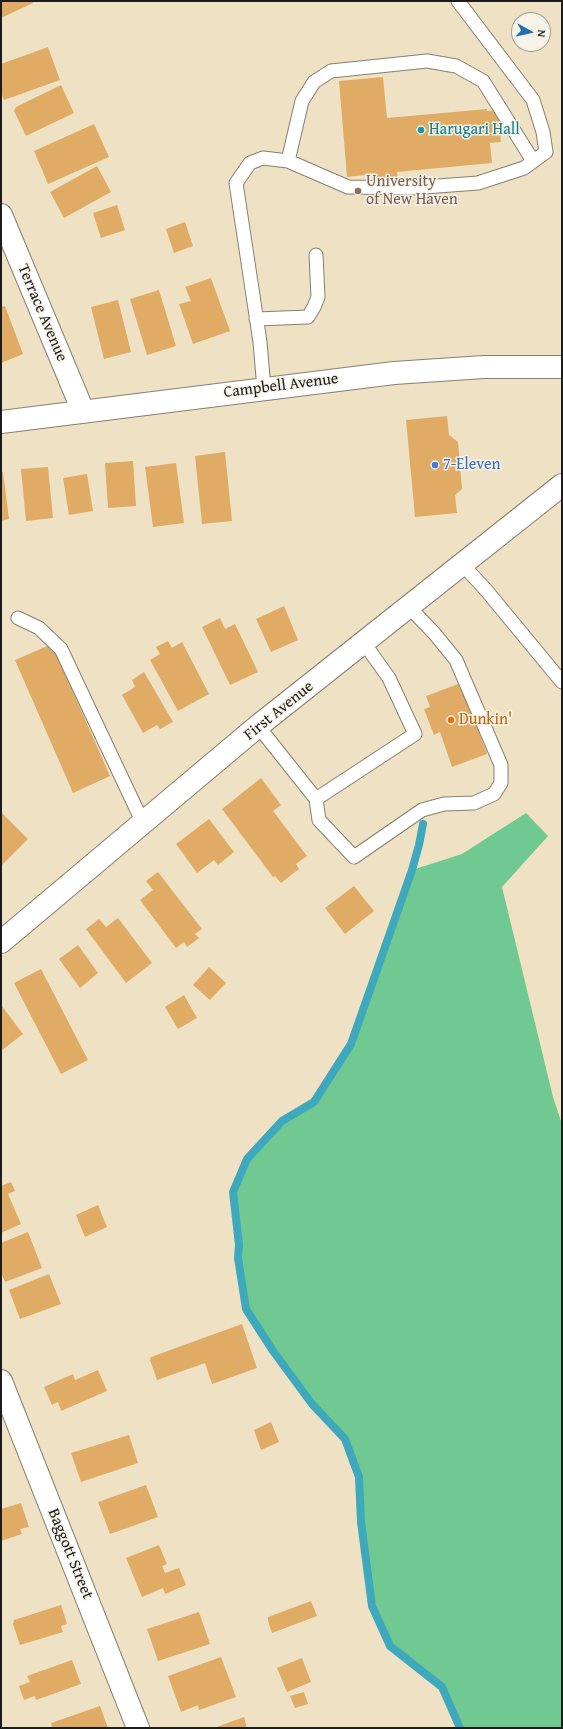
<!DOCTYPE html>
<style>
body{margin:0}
#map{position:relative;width:563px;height:1729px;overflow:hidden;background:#efe2c4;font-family:"Gentium Book Plus",serif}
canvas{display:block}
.frame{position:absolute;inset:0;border:2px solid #1c1c1c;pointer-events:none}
.north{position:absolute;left:511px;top:12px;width:40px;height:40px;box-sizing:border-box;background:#f7f3e8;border:1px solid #9f9d96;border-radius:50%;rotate:98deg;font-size:11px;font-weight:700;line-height:16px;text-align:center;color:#1c1c1c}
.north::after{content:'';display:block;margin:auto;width:14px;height:18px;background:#1f6fb2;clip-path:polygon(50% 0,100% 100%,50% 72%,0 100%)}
</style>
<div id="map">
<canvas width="563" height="1729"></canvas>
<div class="frame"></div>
<div class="north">N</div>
</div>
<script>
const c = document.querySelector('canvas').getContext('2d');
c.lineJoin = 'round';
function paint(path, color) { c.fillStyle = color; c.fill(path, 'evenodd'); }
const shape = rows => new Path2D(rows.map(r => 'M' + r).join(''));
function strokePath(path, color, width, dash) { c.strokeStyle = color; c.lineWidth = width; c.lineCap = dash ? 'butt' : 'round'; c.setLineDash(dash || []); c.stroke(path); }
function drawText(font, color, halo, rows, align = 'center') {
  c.font = font + ' "Gentium Book Plus",serif'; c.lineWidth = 3; c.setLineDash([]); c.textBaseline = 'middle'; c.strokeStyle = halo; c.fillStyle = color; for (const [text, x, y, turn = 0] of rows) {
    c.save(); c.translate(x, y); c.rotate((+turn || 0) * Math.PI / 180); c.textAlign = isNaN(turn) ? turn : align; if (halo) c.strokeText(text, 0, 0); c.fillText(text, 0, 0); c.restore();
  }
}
paint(shape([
 [526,813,548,836,502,887,553,1097,562,1124,562,1728,460,1728,442,1687,390,1646,372,1606,361,1522,359,1477,345,1439,312,1404,273,1351,246,1309,238,1258,233,1192,247,1159,282,1121,314,1102,351,1044,412,870,462,854]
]), '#70c990');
strokePath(shape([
 [423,824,419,845,412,870,351,1044,314,1102,282,1121,247,1159,233,1192,239,1245,238,1258,246,1309,273,1351,312,1404,345,1439,359,1477,361,1522,372,1606,390,1646,442,1687,460,1728]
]), '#3ea9bd', 8);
paint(shape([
 [1,1,32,1,33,3,1,18],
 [48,47,60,80,4,100,1,92,1,64],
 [383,77,387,118,487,109,487,111,498,110,501,142,490,143,492,163,397,172,398,181,376,183,375,174,347,177,339,81],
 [61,85,74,113,26,136,14,111,16,107],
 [94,124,109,157,48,184,34,151],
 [97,166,111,192,64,218,50,192],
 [117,205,125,230,101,238,93,213],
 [185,222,193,246,174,253,166,229],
 [211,278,230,331,193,344,179,304,191,301,185,287],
 [159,290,176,346,147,355,130,299],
 [118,300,131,352,104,359,91,307],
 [5,306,23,354,1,363,1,307],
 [447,416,449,435,458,442,462,489,455,495,457,513,415,517,406,420],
 [225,452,232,521,202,524,195,456],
 [133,461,136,506,108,508,105,463],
 [176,463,184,523,153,527,145,467],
 [48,467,53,518,26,521,21,469],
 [1,472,3,472,9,519,1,521],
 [87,474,93,511,69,515,63,478],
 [284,606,298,640,271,652,256,619],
 [220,618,225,629,235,624,258,672,230,685,202,627],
 [168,641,172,648,182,642,209,694,178,711,150,660,160,654,156,647],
 [52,644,110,776,73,793,15,660],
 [144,672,173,722,160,729,157,725,143,733,122,695,135,687,132,680],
 [461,683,487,754,452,767,440,732,434,735,424,709,430,707,426,696],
 [261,778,281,805,273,811,307,856,296,864,299,869,281,883,275,876,273,877,222,809],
 [1,812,28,839,1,866],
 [209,819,234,852,218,865,214,860,197,873,176,844],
 [158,872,202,929,195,934,199,938,187,947,184,942,176,948,140,900,153,890,146,881],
 [354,886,374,911,345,934,325,908],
 [118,918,152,963,126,983,86,929,99,919,106,927],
 [78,945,98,973,80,988,59,959],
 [209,967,226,983,210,1000,193,985],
 [41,969,88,1060,61,1074,14,983],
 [184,995,197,1018,178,1029,165,1007],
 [1,1005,23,1034,1,1051],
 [11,1182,15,1191,8,1194,21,1224,1,1233,1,1186],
 [98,1205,107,1227,85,1237,76,1215],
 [28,1232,42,1268,5,1282,1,1272,1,1243],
 [49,1274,61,1304,20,1319,9,1290],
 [242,1324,257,1368,212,1384,205,1363,157,1380,150,1360,151,1357],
 [98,1370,107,1391,61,1411,58,1402,52,1405,44,1387,73,1374,75,1380],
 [271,1422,279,1442,261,1450,254,1430],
 [129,1435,138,1463,81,1482,71,1453],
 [146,1485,158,1517,110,1534,98,1502],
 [21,1503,29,1527,20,1529,22,1534,1,1541,1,1509],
 [159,1545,167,1564,162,1566,165,1573,179,1568,186,1585,165,1594,163,1588,142,1597,126,1558],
 [311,1601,317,1616,272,1633,268,1621,268,1617],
 [61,1605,67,1624,61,1626,63,1632,20,1645,13,1624,14,1620],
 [199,1612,210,1644,158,1661,147,1629],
 [221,1657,236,1697,199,1710,198,1705,181,1712,168,1676],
 [302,1658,311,1682,287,1692,277,1668],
 [72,1660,81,1684,36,1700,35,1696,24,1700,19,1686,30,1682,27,1676],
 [304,1692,308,1704,295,1708,290,1696],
 [100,1706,108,1728,52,1728,51,1723],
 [244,1717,247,1728,214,1728]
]), '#e0ac65');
const service = shape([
 [288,161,302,101,314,82,331,71,427,61,456,66,483,81,533,161],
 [256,319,308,317,314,307,318,297,316,255],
 [264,389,260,342,236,183,250,163,263,158,288,161,348,187,411,188,478,183,524,168,546,152,543,132,533,100,458,1],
 [462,564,486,590,562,682],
 [18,618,39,628,61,649,143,823],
 [258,726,316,799,319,820,354,857,422,810,444,804,474,803,494,794,501,783,501,765,456,660,434,633,409,607],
 [316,799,415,734,389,678,364,643]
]);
const minor = shape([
 [1,215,83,411],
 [1,1381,138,1728]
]);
const secondary = shape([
 [1,422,394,373,484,367,562,367],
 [1,942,258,726,562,485]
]);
strokePath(service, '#867f70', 15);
strokePath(minor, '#867f70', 24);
strokePath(secondary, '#867f70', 24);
strokePath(service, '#fff', 13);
strokePath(minor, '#fff', 22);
strokePath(secondary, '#fff', 22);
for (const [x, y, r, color] of [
 [421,130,4,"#0f9aa8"],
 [358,191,4,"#8d6e63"],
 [435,465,4,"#3f7fe0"],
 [451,720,4,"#e8710a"]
]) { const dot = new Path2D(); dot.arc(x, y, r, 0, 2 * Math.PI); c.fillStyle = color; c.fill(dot); strokePath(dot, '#f7f3e8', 1.5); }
drawText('16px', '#0d838f', '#f7f3e8', [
 ["Harugari Hall",429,130]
], 'left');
drawText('16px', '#785e54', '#f7f3e8', [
 ["University",366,182],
 ["of New Haven",366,200]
], 'left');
drawText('16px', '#1c1c1c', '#f7f3e8', [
 ["Terrace Avenue",42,313,67],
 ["Campbell Avenue",281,386,-7],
 ["First Avenue",279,711,-39],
 ["Baggott Street",70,1554,68]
]);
drawText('16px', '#366cbe', '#f7f3e8', [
 ["7-Eleven",443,465]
], 'left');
drawText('16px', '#c56008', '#f7f3e8', [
 ["Dunkin'",459,720]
], 'left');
</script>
